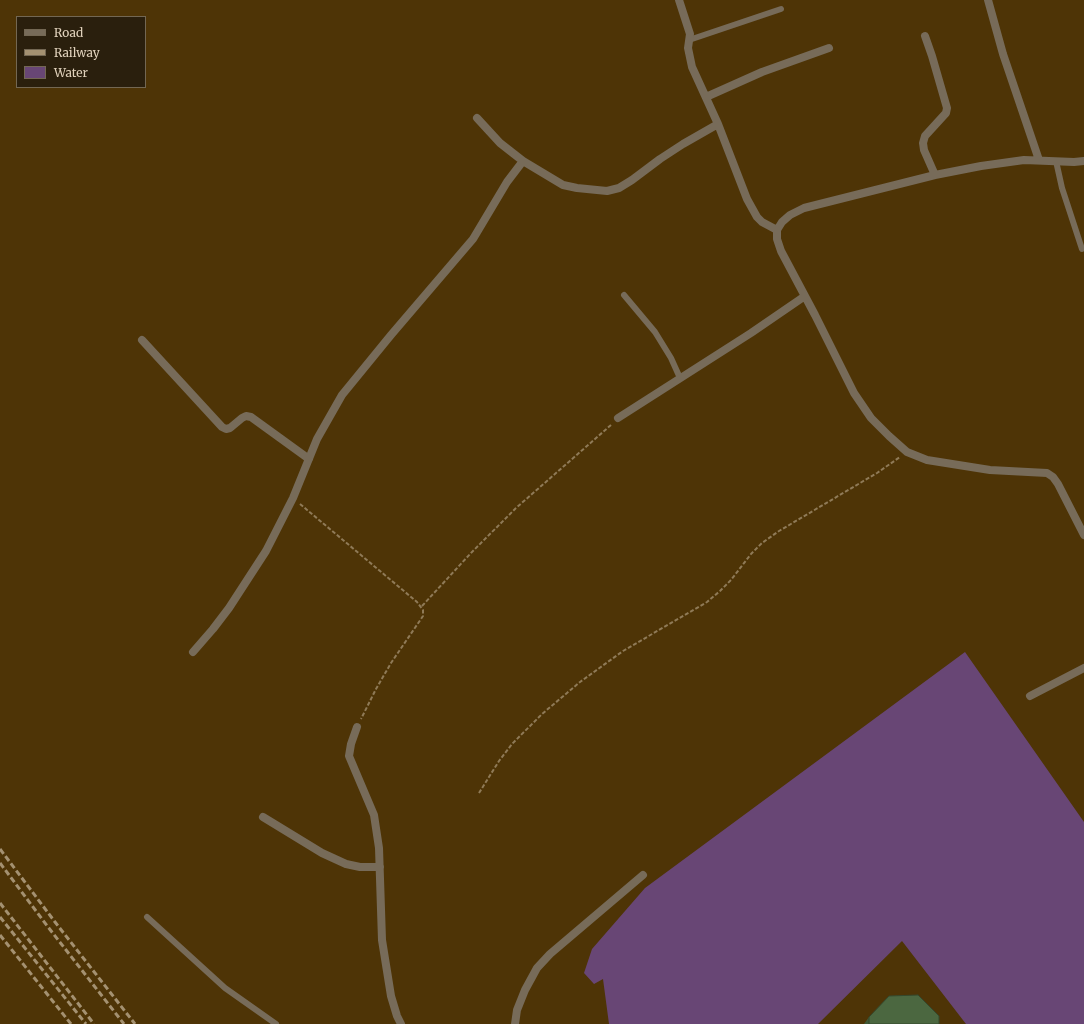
<!DOCTYPE html>
<style>
body{margin:0}
#map{position:relative;width:1084px;height:1024px;overflow:hidden;background:#4e3406;font-family:Merriweather,serif}
canvas{display:block}
.legend{position:absolute;left:16px;top:16px;width:130px;height:72px;box-sizing:border-box;background:#2a1f0d;border:1px solid #736753;margin:0;padding:5px 7px;list-style:none;font-size:12px;color:#e1d2bc}
.legend li{display:flex;align-items:center;gap:8px;height:20px}
.legend b{width:20px;border:1px solid #736753}
</style>
<div id="map">
<canvas width="1084" height="1024"></canvas>
<ul class="legend">
<li><b style="height:5px;background:#776b59"></b>Road</li>
<li><b style="height:5px;background:#a49171"></b>Railway</li>
<li><b style="height:11px;background:#684675"></b>Water</li>
</ul>
</div>
<script>
const c = document.querySelector('canvas').getContext('2d');
c.lineJoin = 'round';
function paint(path, color) { c.fillStyle = color; c.fill(path, 'evenodd'); }
const shape = rows => new Path2D(rows.map(r => 'M' + r).join(''));
function strokePath(path, color, width, dash) { c.strokeStyle = color; c.lineWidth = width; c.lineCap = dash ? 'butt' : 'round'; c.setLineDash(dash || []); c.stroke(path); }
paint(shape([
 [965,652,1084,822,1084,1024,966,1024,902,941,818,1024,609,1024,603,979,594,984,584,973,592,949,645,888]
]), '#684675');
strokePath(shape([
 [300,504,417,602,423,610,423,616,391,663,376,689,361,719],
 [422,606,471,553,516,508,611,425],
 [479,793,499,761,512,744,542,714,580,682,623,651,707,602,720,591,731,580,751,554,762,543,779,531,877,473,900,457]
]), '#8f7a57', 2, [4, 2]);
strokePath(shape([
 [689,40,781,9],
 [1056,161,1062,188,1082,249],
 [624,295,655,332,671,358,680,378],
 [147,917,225,988,276,1024]
]), '#776b59', 6);
strokePath(shape([
 [679,0,690,34,688,48,692,67,718,124,747,199,757,217,762,222,777,230],
 [988,0,1003,54,1039,160],
 [925,36,932,56,947,108,946,113,925,136,923,143,924,150,935,175],
 [706,97,762,72,829,48],
 [477,118,500,143,523,161,563,185,577,188,607,191,619,188,632,180,660,159,683,144,718,124],
 [1084,161,1074,162,1024,160,981,166,935,175,804,208,790,215,782,222,777,230,777,239,781,251,815,315,854,393,871,418,889,436,907,452,927,460,990,470,1047,473,1053,477,1058,484,1084,535],
 [142,340,222,427,226,429,230,428,242,418,246,416,251,417,309,459],
 [618,418,751,333,805,296],
 [193,652,213,629,229,608,266,551,293,498,317,439,342,395,391,335,473,239,507,182,523,161],
 [1030,696,1084,668],
 [357,727,351,744,349,756,374,815,379,848,382,940,391,996,397,1016,401,1024],
 [263,817,322,853,346,864,360,867,380,867],
 [515,1024,517,1010,525,990,537,968,550,954,643,875]
]), '#776b59', 8);
strokePath(shape([
 [0,849,55,922,135,1024],
 [0,863,48,927,124,1024],
 [0,903,94,1024],
 [0,917,86,1024],
 [0,935,71,1024]
]), '#a49171', 3, [6, 3]);
paint(shape([
 [869,1017,939,1024,864,1024]
]), '#405937');
const building = shape([
 [918,995,939,1016,939,1024,869,1024,869,1017,889,996,918,995]
]);
paint(building, '#4b6740');
strokePath(building, '#34482d', 1);
</script>
